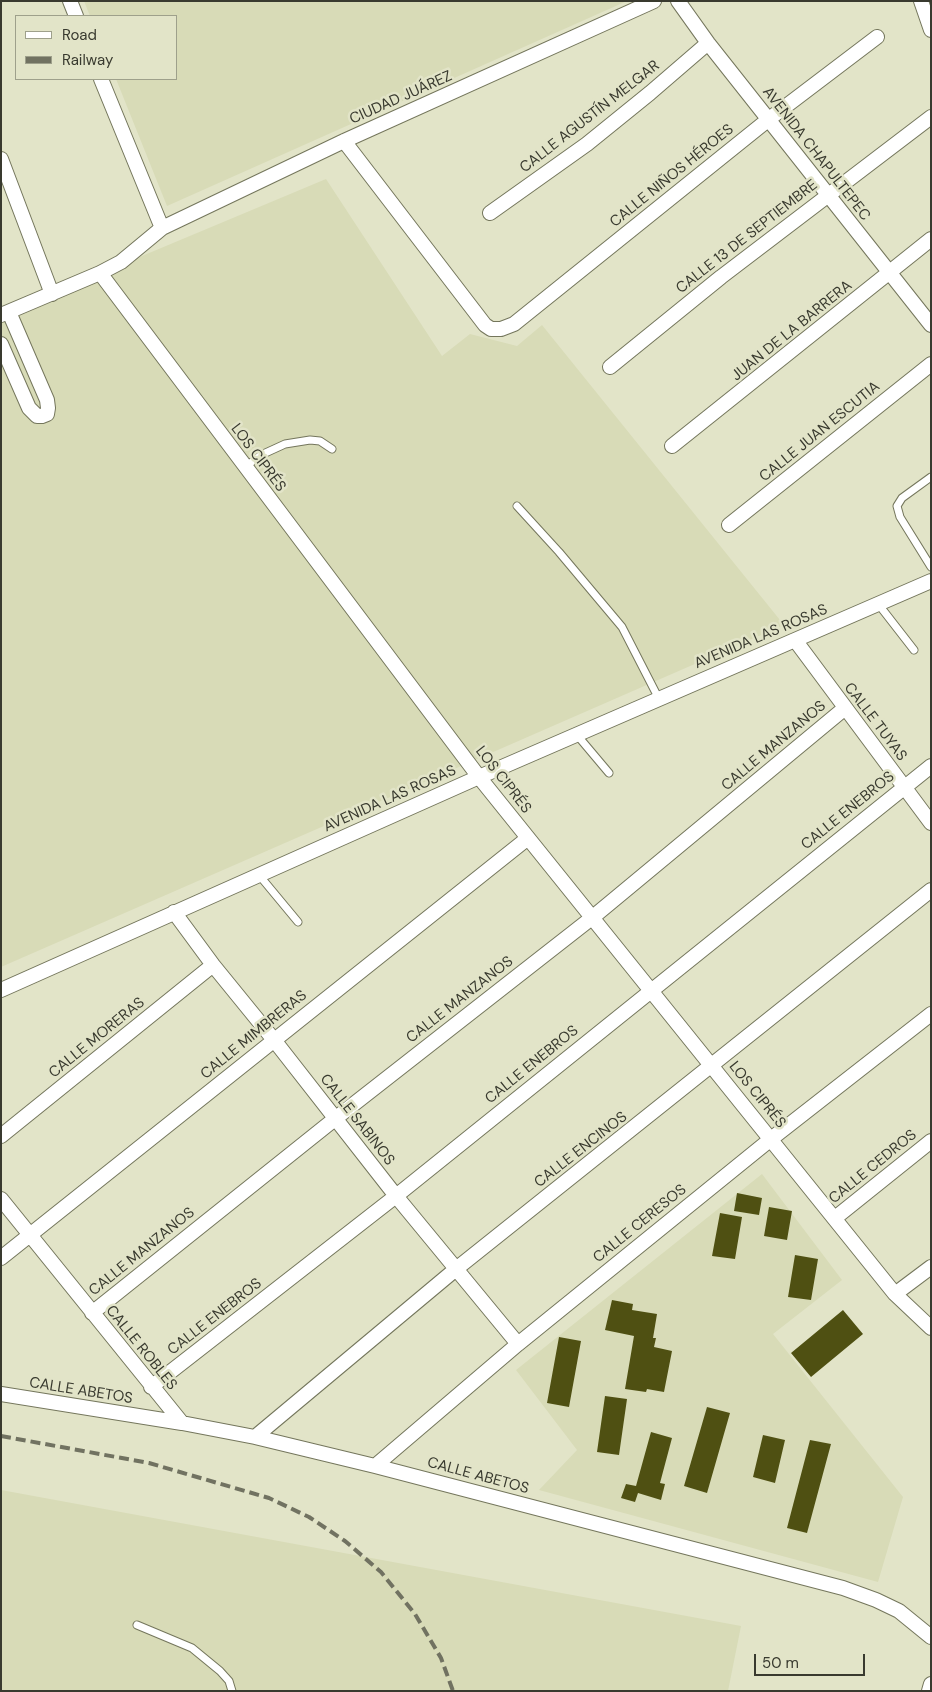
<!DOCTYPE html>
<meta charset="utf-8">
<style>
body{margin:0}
#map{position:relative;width:932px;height:1692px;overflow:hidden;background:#e2e4c8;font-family:"DM Sans",sans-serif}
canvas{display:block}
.frame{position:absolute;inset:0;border:2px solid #393a2f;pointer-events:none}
.legend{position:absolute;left:15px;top:15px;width:162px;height:65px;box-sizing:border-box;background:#e2e4c8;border:1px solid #9ea08b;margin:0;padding:6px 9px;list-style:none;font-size:15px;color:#393a2f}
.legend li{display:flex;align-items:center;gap:10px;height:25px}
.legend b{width:25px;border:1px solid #9ea08b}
.scale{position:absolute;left:754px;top:1654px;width:111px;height:22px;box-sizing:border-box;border:2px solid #393a2f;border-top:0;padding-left:6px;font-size:15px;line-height:18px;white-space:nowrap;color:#393a2f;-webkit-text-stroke:4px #e2e4c8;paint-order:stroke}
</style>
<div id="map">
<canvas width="932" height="1692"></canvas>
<div class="frame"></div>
<ul class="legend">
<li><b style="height:6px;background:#fff"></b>Road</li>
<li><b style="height:6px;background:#717261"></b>Railway</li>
</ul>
<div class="scale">50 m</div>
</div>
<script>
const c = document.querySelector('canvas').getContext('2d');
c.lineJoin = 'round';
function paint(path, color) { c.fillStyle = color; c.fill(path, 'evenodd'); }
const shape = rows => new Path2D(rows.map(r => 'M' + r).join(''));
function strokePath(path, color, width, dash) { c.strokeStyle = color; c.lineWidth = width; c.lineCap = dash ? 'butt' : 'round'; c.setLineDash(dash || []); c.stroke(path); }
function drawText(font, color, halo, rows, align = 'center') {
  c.font = font + ' "DM Sans",sans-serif'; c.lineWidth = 5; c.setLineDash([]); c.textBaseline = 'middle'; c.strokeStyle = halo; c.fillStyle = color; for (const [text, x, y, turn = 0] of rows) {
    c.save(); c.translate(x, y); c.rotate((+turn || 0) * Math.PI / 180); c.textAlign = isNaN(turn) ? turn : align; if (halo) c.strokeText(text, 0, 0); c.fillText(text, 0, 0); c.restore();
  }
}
paint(shape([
 [84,1,627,1,167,206,116,79,176,79,176,16,90,16],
 [326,179,442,356,470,334,517,346,542,325,784,625,1,967,1,315],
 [762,1174,842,1280,773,1334,903,1497,878,1582,539,1490,577,1450,516,1370],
 [1,1490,741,1626,728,1691,1,1691]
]), '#d8dbb7');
paint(shape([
 [737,1193,762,1198,759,1215,734,1211],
 [769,1207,792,1211,787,1240,764,1236],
 [720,1213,742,1217,735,1259,712,1256],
 [795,1255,818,1259,811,1300,788,1297],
 [612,1300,633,1304,632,1310,657,1314,653,1338,656,1338,654,1347,672,1351,664,1392,647,1389,646,1392,625,1389,634,1336,605,1330],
 [843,1310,863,1334,811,1377,791,1353],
 [559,1337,581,1341,569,1407,547,1403],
 [605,1396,627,1399,619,1455,597,1452],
 [707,1407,730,1413,707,1493,684,1486],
 [651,1432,672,1438,660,1483,665,1484,661,1500,638,1493,635,1502,621,1498,626,1484,636,1486],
 [763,1435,785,1440,775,1483,753,1477],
 [810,1440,831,1444,807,1533,787,1528]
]), '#4f5012');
const service = shape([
 [245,467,261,455,285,444,310,440,320,441,332,449],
 [931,477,902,498,897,506,900,517,931,567],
 [517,506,559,552,622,627,659,699],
 [879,605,914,650],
 [577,735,609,773],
 [259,875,298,922],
 [137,1625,192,1648,220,1671,229,1681,232,1691]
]);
const minor = shape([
 [70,1,76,16],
 [678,1,708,43,931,325],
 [921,1,931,30],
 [101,79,162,228],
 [344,141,485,325,491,329,501,329,514,324,769,119,877,37],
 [1,159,52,294],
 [490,213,587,144,650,93,708,43],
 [100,273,479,777,895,1294,931,1328],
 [1,315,100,273,121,262,162,228,344,141,654,1],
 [1,344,29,408,37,416,42,416,47,414,48,408,47,400,9,312],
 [610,367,721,277,931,117],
 [672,446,931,239],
 [729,525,931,364],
 [795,640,931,823],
 [174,912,213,965,274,1040,396,1196,518,1344],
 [1,990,479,777,931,581],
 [1,1136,213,965],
 [1,1199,182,1423],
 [835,1218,931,1141],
 [1,1258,528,838],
 [895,1294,931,1267],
 [92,1313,336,1118,593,917,845,708],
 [151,1387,396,1196,931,766],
 [1,1394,182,1423,255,1437,375,1466,843,1588,876,1600,899,1611,931,1637],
 [255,1437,456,1269,931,890],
 [375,1466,518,1344,771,1139,931,1014],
 [929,1691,931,1684]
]);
strokePath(service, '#74765c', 9);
strokePath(minor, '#74765c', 16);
strokePath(service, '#fff', 7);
strokePath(minor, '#fff', 14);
strokePath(shape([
 [1,1436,149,1463,269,1498,309,1517,345,1541,381,1572,415,1614,441,1658,453,1691]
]), '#717261', 4, [10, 5]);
drawText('15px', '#393a2f', '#e2e4c8', [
 ["CIUDAD JUÁREZ",401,98,-24],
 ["CALLE AGUSTÍN MELGAR",590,117,-38],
 ["AVENIDA CHAPULTEPEC",816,154,52],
 ["CALLE NIÑOS HÉROES",672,176,-39],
 ["CALLE 13 DE SEPTIEMBRE",747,237,-38],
 ["JUAN DE LA BARRERA",792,331,-39],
 ["CALLE JUAN ESCUTIA",820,432,-39],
 ["LOS CIPRÉS",258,458,53],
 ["AVENIDA LAS ROSAS",761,637,-23],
 ["CALLE TUYAS",875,722,53],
 ["CALLE MANZANOS",774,746,-40],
 ["LOS CIPRÉS",503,780,52],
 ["AVENIDA LAS ROSAS",390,799,-24],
 ["CALLE ENEBROS",848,811,-39],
 ["CALLE MANZANOS",460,1000,-38],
 ["CALLE MIMBRERAS",254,1035,-39],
 ["CALLE MORERAS",97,1038,-39],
 ["CALLE ENEBROS",532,1065,-39],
 ["LOS CIPRÉS",757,1095,51],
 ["CALLE SABINOS",357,1120,52],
 ["CALLE ENCINOS",581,1150,-38],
 ["CALLE CEDROS",873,1167,-39],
 ["CALLE CERESOS",640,1224,-39],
 ["CALLE MANZANOS",142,1252,-39],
 ["CALLE ENEBROS",215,1317,-38],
 ["CALLE ROBLES",141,1348,51],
 ["CALLE ABETOS",81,1391,9],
 ["CALLE ABETOS",478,1476,15]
]);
</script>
